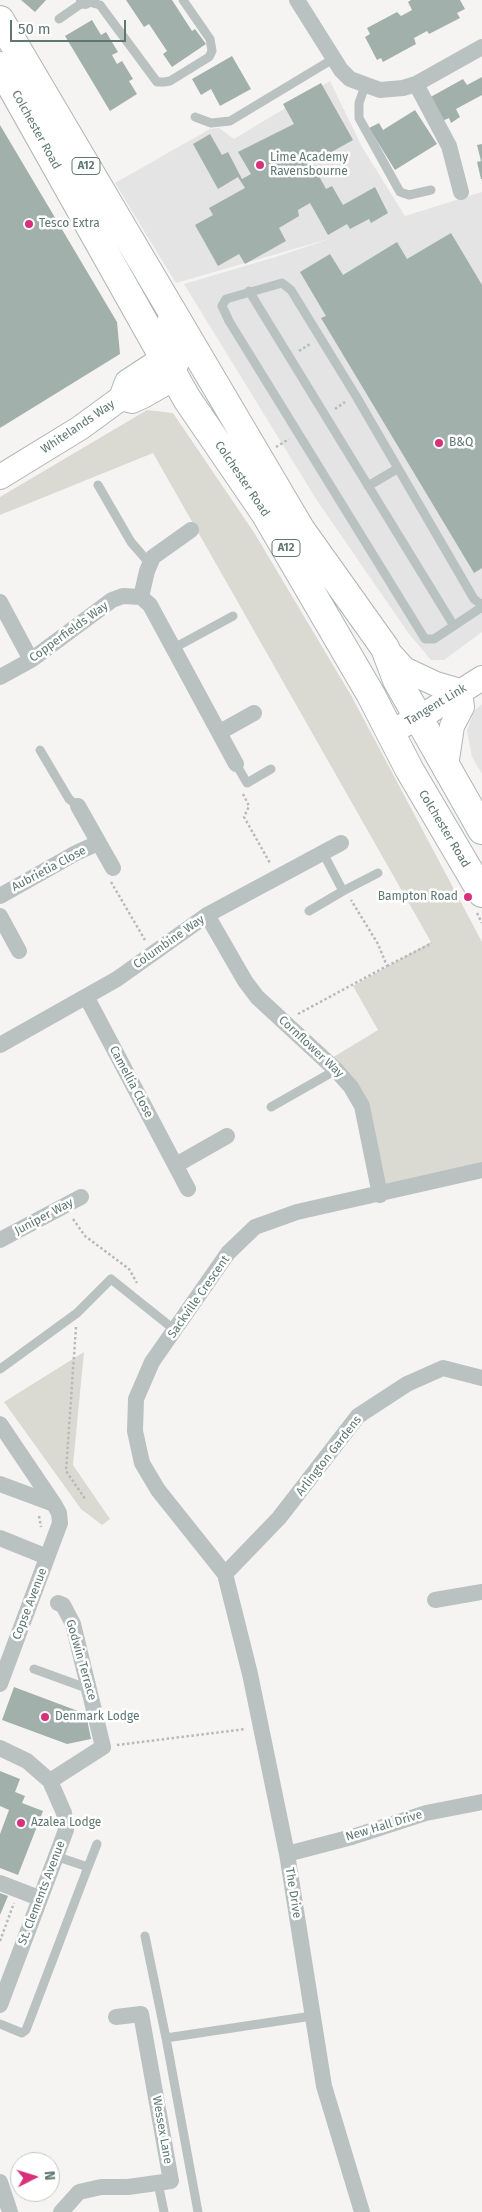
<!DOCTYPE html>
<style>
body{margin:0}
#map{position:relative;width:482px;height:2212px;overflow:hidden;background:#f6f4f3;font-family:"Fira Sans",sans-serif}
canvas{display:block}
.north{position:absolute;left:10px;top:2152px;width:50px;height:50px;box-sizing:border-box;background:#fff;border:1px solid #bfc9c6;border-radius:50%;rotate:85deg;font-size:14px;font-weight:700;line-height:20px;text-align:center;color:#5e7771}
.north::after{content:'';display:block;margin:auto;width:18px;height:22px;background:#d8307a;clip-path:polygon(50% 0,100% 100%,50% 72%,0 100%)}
.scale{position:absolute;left:10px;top:20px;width:116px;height:22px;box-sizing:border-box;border:2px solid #5e7771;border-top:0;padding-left:6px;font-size:15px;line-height:18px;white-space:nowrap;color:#5e7771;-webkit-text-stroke:4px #fff;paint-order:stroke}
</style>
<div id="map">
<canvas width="482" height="2212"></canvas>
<div class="north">N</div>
<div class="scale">50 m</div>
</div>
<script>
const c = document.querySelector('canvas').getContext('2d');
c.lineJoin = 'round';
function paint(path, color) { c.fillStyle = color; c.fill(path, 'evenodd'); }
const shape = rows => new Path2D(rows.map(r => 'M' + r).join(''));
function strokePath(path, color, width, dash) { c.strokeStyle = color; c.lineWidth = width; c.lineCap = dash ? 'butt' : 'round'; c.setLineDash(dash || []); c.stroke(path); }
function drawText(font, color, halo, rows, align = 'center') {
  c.font = font + ' "Fira Sans",sans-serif'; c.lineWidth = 5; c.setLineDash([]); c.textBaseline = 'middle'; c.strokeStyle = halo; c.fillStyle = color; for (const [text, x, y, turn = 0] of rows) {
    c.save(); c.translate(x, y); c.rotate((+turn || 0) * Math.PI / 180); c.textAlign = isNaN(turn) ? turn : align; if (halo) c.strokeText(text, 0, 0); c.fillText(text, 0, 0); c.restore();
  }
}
paint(shape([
 [330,81,362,147,405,216,482,192,482,632,444,660,431,660,409,634,316,499,184,284,282,255,332,238,176,283,115,183,210,129,219,128,234,139],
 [482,704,482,774,472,757,467,731,474,711]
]), '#e3e4e3');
paint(shape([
 [147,410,173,413,255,534,352,697,482,942,482,1170,380,1195,362,1106,327,1061,378,1030,353,986,431,942,153,453,0,515,0,497],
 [84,1352,73,1465,110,1519,102,1525,81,1509,4,1402]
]), '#dadad2');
paint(shape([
 [21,0,46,0,35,12],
 [126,0,172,0,192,31,195,29,206,44,172,67,163,54,167,51,149,24,144,27],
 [411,0,460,0,465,9,457,13,460,18,429,34,427,31,414,38,416,44,383,62,381,58,377,60,365,37,370,34,367,28,397,12,401,16,412,10,408,2],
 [92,20,101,35,106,32,118,52,112,55,117,64,122,61,133,79,129,81,137,94,110,111,65,36],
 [232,56,251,89,220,106,211,89,201,95,192,79],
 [482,77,482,95,456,109,460,117,451,123,449,118,440,122,427,99,463,79,467,85],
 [321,83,353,140,312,163,326,189,332,186,343,205,375,187,388,213,371,223,369,219,350,229,347,224,328,235,310,203,298,210,299,216,279,228,286,241,245,264,239,254,218,266,195,225,213,215,209,208,245,188,238,177,218,189,193,144,210,134,222,155,228,152,242,179,251,174,238,152,294,124,283,104],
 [415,110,437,144,395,170,369,128,379,123,383,130],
 [0,125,117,322,120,354,0,428],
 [482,144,482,179,481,179,477,162,481,161,477,145],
 [451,233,482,285,482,568,474,573,321,318,326,316,300,272,330,254,343,275,397,242,407,259],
 [14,1687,86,1714,91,1739,67,1744,2,1720],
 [0,1771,20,1779,15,1792,25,1796,22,1803,43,1811,18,1875,0,1868,0,1834,9,1810,0,1806],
 [0,1893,8,1896,0,1915]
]), '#a2b0ac');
const secondary = shape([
 [121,398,132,401,143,396,164,384,170,370],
 [0,477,80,428,121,398,127,382,153,365,174,370,179,357,166,332,173,311],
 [386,649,404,669,436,684,460,691],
 [389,733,432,710,482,678],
 [446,766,452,726,462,707,460,691]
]);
const highway = shape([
 [0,20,301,530,385,648,397,680,482,830],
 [0,66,187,399,265,513,371,695,409,769,482,893]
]);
strokePath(secondary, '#adb7b5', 26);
strokePath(highway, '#aeb6b4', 30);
strokePath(shape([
 [299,351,310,344],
 [335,409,345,402],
 [276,447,289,439],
 [243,794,249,806,244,817,270,863],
 [111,882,145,940],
 [477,913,482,923],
 [387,966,432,943],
 [298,1014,387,966,378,944,351,900],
 [73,1219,85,1236,129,1269,137,1283],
 [76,1327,66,1471,86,1500],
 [39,1516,41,1527],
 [117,1745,246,1729],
 [0,1941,14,1903]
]), '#b5bbba', 2.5, [2.5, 2.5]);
strokePath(shape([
 [59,19,85,1,100,5,157,82,164,82,170,81,209,57,212,51,210,39,183,0],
 [365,86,359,103,359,118,400,192,409,195,431,190],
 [195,117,211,123,230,121,333,59],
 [249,291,454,626],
 [98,485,131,542,150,564],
 [368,486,397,469],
 [482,605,474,599,356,396,291,290,282,283,226,299,222,306,229,321,425,639,434,639,482,607],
 [174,648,233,616],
 [40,750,69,799,78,806],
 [236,764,247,783,271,769],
 [323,853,343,891,378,873],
 [309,911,343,891],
 [271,1107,336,1070],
 [0,1369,77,1313,111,1279,176,1331],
 [34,1669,89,1689],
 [55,1856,88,1867,97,1844],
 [145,1936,166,2038],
 [0,2024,22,2033,26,2030,88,1867],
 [158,2183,164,2212],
 [198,2212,166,2038,312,2016]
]), '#bac2c1', 9);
strokePath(shape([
 [84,0,85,1],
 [297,0,341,70,350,79,380,90,403,88,416,84,482,47],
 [416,84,449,146,461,192],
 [141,597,147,571,153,557,191,530],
 [0,602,31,660],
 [0,677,31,660,112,600,123,596,141,597,150,605,236,764],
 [220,732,254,713],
 [78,806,113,868],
 [0,896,76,853,98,843],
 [207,915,245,981,257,997,336,1070,351,1087,362,1106,380,1195],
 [0,916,19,951],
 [87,998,188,1189],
 [0,1045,117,979,207,915,341,843],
 [176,1165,227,1136],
 [0,1240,81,1197],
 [0,1424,54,1504,59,1513,60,1523,0,1684],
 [0,1484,54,1504],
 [0,1538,47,1557],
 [225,1574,279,1518,358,1416,407,1384,443,1368,482,1378],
 [435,1600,482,1592],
 [0,1748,27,1761,50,1781,64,1813,66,1830,0,2005],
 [50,1781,103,1747,73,1624,63,1605,58,1603],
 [287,1854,352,1837,426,1813,482,1802],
 [0,1883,39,1898],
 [0,2182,10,2212],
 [61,2212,79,2192,101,2187,128,2187,171,2181,141,2014,116,2017],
 [362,2212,324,2086,287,1854,250,1674,225,1574,158,1490,142,1463,135,1431,136,1399,152,1362,228,1253,255,1227,297,1212,482,1170]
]), '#bac2c1', 16);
strokePath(secondary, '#fff', 24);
strokePath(highway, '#fff', 28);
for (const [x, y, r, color] of [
 [260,165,5,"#d8307a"],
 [29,224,5,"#d8307a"],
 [439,443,5,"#d8307a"],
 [468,897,5,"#d8307a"],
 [45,1717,5,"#d8307a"],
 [21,1823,5,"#d8307a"]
]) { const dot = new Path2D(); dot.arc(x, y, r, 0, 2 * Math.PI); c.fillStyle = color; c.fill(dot); strokePath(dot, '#fff', 2); }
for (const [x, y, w] of [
 [86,166,28],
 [286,548,28]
]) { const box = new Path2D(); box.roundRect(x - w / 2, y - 8.5, w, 17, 4); c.fillStyle = '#fff'; c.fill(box); strokePath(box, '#5e7771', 1); }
drawText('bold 11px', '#5e7771', null, [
 ["A12",86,166],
 ["A12",286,548]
]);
drawText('12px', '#5e7771', '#fff', [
 ["Colchester Road",36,130,61],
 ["Whitelands Way",78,427,-34],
 ["Colchester Road",242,479,56],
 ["Copperfields Way",69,632,-36],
 ["Tangent Link",436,705,-31],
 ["Colchester Road",444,829,59],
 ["Aubrietia Close",49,869,-28],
 ["Columbine Way",169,942,-35],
 ["Cornflower Way",311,1047,43],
 ["Camellia Close",131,1082,62],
 ["Juniper Way",44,1217,-28],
 ["Sackville Crescent",199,1297,-55],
 ["Arlington Gardens",329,1456,-52],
 ["Copse Avenue",30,1604,-69],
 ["Godwin Terrace",81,1660,74],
 ["New Hall Drive",384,1826,-17],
 ["St. Clements Avenue",42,1893,-69],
 ["The Drive",293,1893,81],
 ["Wessex Lane",162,2130,80]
]);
drawText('12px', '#5e7771', '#fff', [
 ["Lime Academy",270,158],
 ["Ravensbourne",270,172],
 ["Tesco Extra",39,224],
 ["B&Q",449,443],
 ["Bampton Road",458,897,"right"],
 ["Denmark Lodge",55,1717],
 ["Azalea Lodge",31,1823]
], 'left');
</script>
